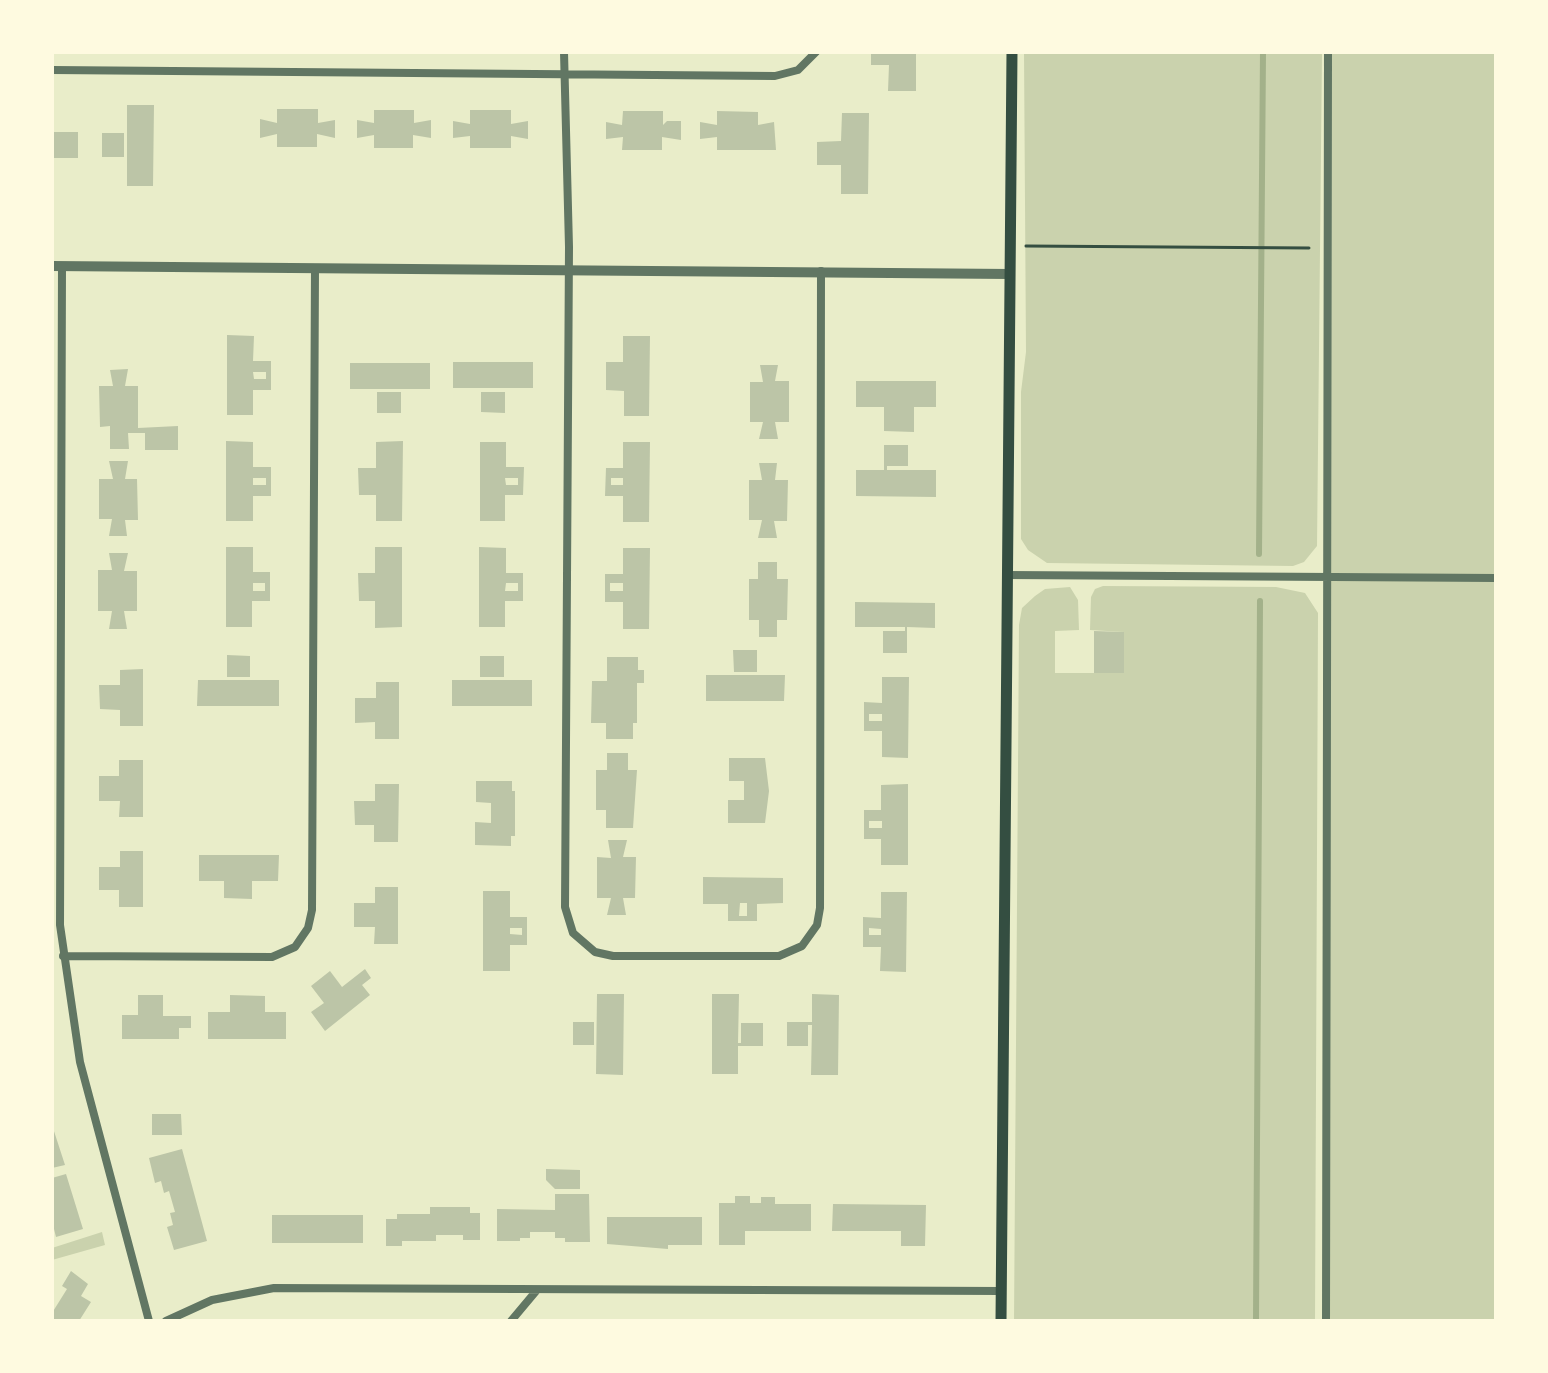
<!DOCTYPE html>
<style>
body{margin:0}
#map{position:relative;width:1548px;height:1373px;overflow:hidden;background:#e9edc9;font-family:"IBM Plex Sans",sans-serif}
canvas{display:block}
.frame{position:absolute;inset:0;border:54px solid #fefae0;pointer-events:none}
</style>
<div id="map">
<canvas width="1548" height="1373"></canvas>
<div class="frame"></div>
</div>
<script>
const c = document.querySelector('canvas').getContext('2d');
c.lineJoin = 'round';
function paint(path, color) { c.fillStyle = color; c.fill(path, 'evenodd'); }
const shape = rows => new Path2D(rows.map(r => 'M' + r).join(''));
function strokePath(path, color, width, dash) { c.strokeStyle = color; c.lineWidth = width; c.lineCap = dash ? 'butt' : 'round'; c.setLineDash(dash || []); c.stroke(path); }
paint(shape([
 [1024,52,1322,52,1317,546,1304,562,1293,566,1047,563,1028,550,1021,539,1021,392,1026,352],
 [1328,52,1496,52,1496,1321,1326,1321],
 [1103,586,1276,587,1305,593,1318,613,1315,1321,1014,1321,1019,625,1022,608,1035,596,1045,589,1070,587,1078,600,1079,630,1055,631,1055,673,1123,673,1124,632,1090,630,1091,597,1095,589],
 [102,1232,105,1245,52,1260,52,1248]
]), '#cad2ad');
strokePath(shape([
 [1259,554,1263,52],
 [1256,1321,1260,601]
]), '#a3b18a', 6);
paint(shape([
 [871,52,916,52,916,91,888,91,889,65,871,65],
 [127,105,154,105,153,186,127,186],
 [277,109,318,109,318,123,335,120,335,138,317,134,317,147,277,147,277,134,260,138,260,119,277,123],
 [374,110,414,110,414,123,431,120,431,138,413,135,413,148,374,148,374,135,357,138,357,120,374,123],
 [470,110,511,110,511,124,528,121,528,139,511,136,511,148,470,148,470,136,453,138,453,121,470,124],
 [623,111,663,111,663,125,667,121,681,121,681,140,662,137,662,150,622,150,623,137,606,139,606,122,622,125],
 [717,111,758,112,758,125,774,122,776,150,717,150,717,137,700,139,700,122,717,125],
 [842,113,869,113,868,194,841,194,841,165,817,165,817,142,841,141],
 [52,132,78,132,78,158,52,158],
 [102,133,124,133,124,157,102,157],
 [227,335,254,336,253,361,271,361,271,390,253,390,253,415,227,415],
 [253,372,266,372,266,379,254,379],
 [623,336,650,336,649,416,624,416,624,391,606,390,606,362,623,362],
 [453,362,533,362,533,388,453,388],
 [350,363,430,363,430,389,350,389],
 [760,365,778,365,775,381,789,381,789,422,775,422,778,439,759,439,763,422,750,422,750,382,763,382],
 [128,369,125,386,138,386,138,428,178,426,178,450,145,450,145,433,128,433,129,449,110,449,110,426,100,427,99,386,113,386,110,370],
 [856,381,936,381,936,407,914,407,914,432,884,431,884,407,856,407],
 [377,392,401,392,401,413,377,413],
 [481,392,505,392,505,413,481,412],
 [226,441,253,442,253,467,271,467,271,496,253,496,253,521,226,521],
 [253,478,266,478,266,485,253,485],
 [403,441,402,521,376,521,376,495,359,495,358,468,376,468,376,442],
 [480,442,506,442,506,467,524,467,523,495,505,495,505,521,480,521],
 [505,478,518,478,518,485,506,485],
 [623,442,650,442,649,522,623,522,623,496,605,496,606,468,623,468],
 [611,478,623,478,623,485,611,485],
 [884,445,908,445,908,466,887,466,887,470,936,470,936,497,856,496,856,470,884,470],
 [109,461,128,461,125,479,137,479,138,520,125,520,127,536,109,536,112,519,99,519,99,479,113,479],
 [759,463,777,463,775,480,788,480,787,521,774,521,777,538,758,538,762,520,749,520,749,480,762,480],
 [226,547,253,547,253,572,270,572,270,601,252,601,252,627,226,627],
 [253,583,265,583,265,591,253,591],
 [375,547,402,547,402,627,375,628,375,601,359,601,358,573,375,573],
 [479,547,506,548,506,573,523,573,523,601,505,601,505,627,479,627],
 [506,583,518,583,518,591,505,591],
 [623,548,650,548,649,629,623,629,623,602,605,602,605,574,623,574],
 [610,583,623,583,623,591,610,591],
 [109,553,128,553,124,571,137,571,137,611,124,611,127,629,109,629,112,611,98,611,98,570,112,570],
 [758,562,777,562,777,579,788,579,787,620,777,620,777,637,759,637,759,620,749,620,749,579,758,579],
 [855,602,935,603,935,628,907,627,907,653,883,653,883,631,905,631,905,627,855,627],
 [1094,631,1124,632,1124,673,1094,673],
 [733,650,757,650,757,672,734,672],
 [227,655,250,656,250,677,227,677],
 [480,656,504,656,504,677,480,677],
 [607,657,638,657,638,670,644,670,644,683,637,683,637,723,633,723,633,739,606,739,606,723,591,723,592,681,607,681],
 [143,669,143,726,120,726,120,710,100,709,99,685,120,685,120,670],
 [706,675,785,675,784,701,706,701],
 [882,677,909,677,908,758,882,757,882,731,864,731,864,702,882,703],
 [869,714,882,714,882,721,869,721],
 [198,680,279,680,279,706,197,706],
 [452,680,532,680,532,706,452,706],
 [376,682,399,682,399,739,375,739,375,722,355,723,355,698,376,698],
 [607,753,628,753,628,770,637,770,633,828,606,828,606,810,596,810,596,770,607,770],
 [729,758,765,758,769,791,765,823,728,823,728,800,744,800,744,781,729,781],
 [119,760,143,760,143,817,119,817,120,801,99,801,99,776,119,776],
 [476,781,512,781,512,791,515,791,515,836,511,836,511,846,475,845,475,822,491,823,491,803,476,802],
 [375,784,399,784,398,842,374,842,374,825,355,825,354,801,375,801],
 [908,784,908,865,881,865,881,839,864,839,864,810,881,810,881,785],
 [869,821,882,821,882,828,869,828],
 [608,840,627,840,623,857,636,857,635,898,623,898,626,915,607,915,611,898,597,898,597,857,611,858],
 [120,851,143,851,143,907,119,907,119,890,99,890,99,867,120,867],
 [199,855,279,855,278,881,252,881,252,899,224,898,224,881,199,881],
 [703,877,783,878,783,903,757,904,757,921,728,921,728,904,703,904],
 [740,903,747,903,747,916,739,916],
 [375,887,398,887,398,944,374,944,375,927,354,927,354,903,375,903],
 [483,891,510,891,510,917,527,917,527,945,510,945,510,971,483,971],
 [510,928,522,928,522,935,510,934],
 [881,892,907,892,906,972,880,971,881,947,863,947,863,917,881,918],
 [869,928,881,929,881,935,869,935],
 [365,969,371,978,362,985,370,995,325,1031,311,1012,324,1003,311,986,330,971,342,987],
 [597,994,624,994,623,1075,596,1074],
 [712,994,739,994,738,1043,741,1043,741,1023,763,1023,763,1046,738,1046,738,1074,712,1074],
 [812,994,839,995,838,1075,811,1075,812,1025,808,1025,808,1046,787,1046,787,1022,812,1022],
 [138,995,163,995,163,1016,191,1016,191,1028,179,1028,179,1039,122,1039,122,1015,138,1015],
 [230,995,265,996,265,1012,286,1012,286,1039,208,1039,208,1012,230,1012],
 [573,1022,594,1022,594,1045,573,1045],
 [152,1114,181,1114,182,1135,152,1135],
 [52,1125,65,1165,52,1168],
 [182,1149,207,1241,174,1250,167,1227,173,1225,170,1213,175,1212,169,1191,164,1193,161,1181,155,1183,149,1158],
 [546,1169,580,1170,580,1189,555,1189,546,1180],
 [66,1174,83,1229,56,1237,52,1221,52,1178],
 [555,1194,589,1194,590,1242,565,1242,565,1238,555,1238,555,1232,530,1232,530,1238,520,1238,520,1241,497,1241,497,1209,555,1210],
 [735,1196,750,1196,750,1203,761,1203,761,1197,775,1197,775,1204,811,1204,811,1231,745,1231,745,1245,719,1245,719,1203,735,1203],
 [833,1204,926,1205,925,1246,901,1246,901,1231,832,1231],
 [430,1207,470,1207,470,1213,480,1213,480,1240,463,1240,463,1235,436,1235,436,1241,402,1241,402,1246,386,1246,386,1219,397,1219,397,1214,430,1214],
 [272,1215,363,1215,363,1243,272,1243],
 [607,1217,702,1217,702,1245,668,1245,668,1249,607,1244],
 [71,1271,88,1284,81,1296,91,1302,79,1321,52,1321,52,1313,67,1289,62,1286]
]), '#bcc5a7');
strokePath(shape([
 [1026,246,1309,248]
]), '#344e41', 3);
strokePath(shape([
 [564,52,569,247,565,907,573,933,595,952,613,956,779,956,802,946,817,925,820,908,821,271],
 [52,70,775,76,798,70,816,52],
 [62,266,60,925,80,1062,149,1321],
 [1007,575,1496,578],
 [63,956,272,957,295,947,308,928,312,910,315,268],
 [166,1321,212,1300,274,1288,1001,1291],
 [511,1321,537,1290],
 [1326,1321,1328,52]
]), '#617663', 8);
strokePath(shape([
 [52,266,1010,274]
]), '#617663', 10);
strokePath(shape([
 [1001,1321,1012,52]
]), '#344e41', 11);
</script>
